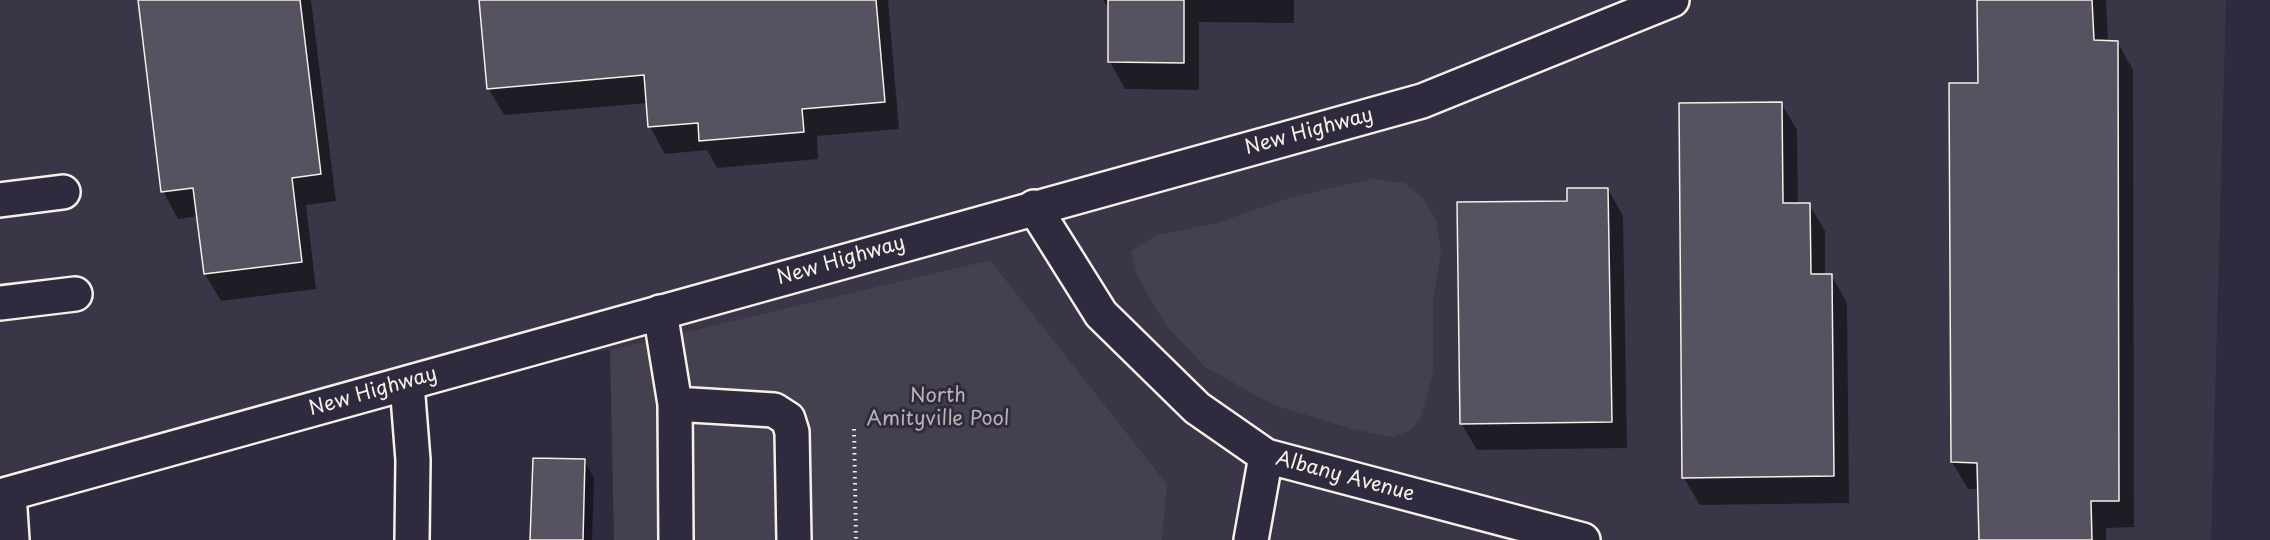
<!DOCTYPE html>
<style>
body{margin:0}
canvas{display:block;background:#2f2a3d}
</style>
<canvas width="2270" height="540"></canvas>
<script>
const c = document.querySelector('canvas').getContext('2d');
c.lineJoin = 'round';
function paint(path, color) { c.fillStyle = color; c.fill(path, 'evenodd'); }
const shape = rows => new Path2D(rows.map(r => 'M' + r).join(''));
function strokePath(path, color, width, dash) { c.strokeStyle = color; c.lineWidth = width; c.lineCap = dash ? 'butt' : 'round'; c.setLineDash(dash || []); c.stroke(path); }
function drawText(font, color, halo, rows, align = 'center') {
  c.font = font + ' "Playpen Sans",sans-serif'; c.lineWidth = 6; c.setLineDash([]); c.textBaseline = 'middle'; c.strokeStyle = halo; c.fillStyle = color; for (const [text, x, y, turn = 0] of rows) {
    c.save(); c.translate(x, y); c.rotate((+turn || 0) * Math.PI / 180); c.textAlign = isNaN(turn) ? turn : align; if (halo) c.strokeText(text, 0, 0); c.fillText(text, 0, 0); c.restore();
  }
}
paint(shape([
 [0,0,2226,0,2211,540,1162,540,1167,484,990,260,610,350,380,372,0,475]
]), '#3b3647');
paint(shape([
 [1371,179,1404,183,1424,199,1436,220,1441,252,1433,300,1433,372,1421,417,1411,430,1392,437,1352,429,1274,405,1205,367,1166,325,1138,277,1131,251,1157,235,1217,223,1289,198],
 [990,260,1167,484,1162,540,614,540,610,350]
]), '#454050');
paint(shape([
 [139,0,311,0,336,201,306,205,316,289,221,301,205,274,198,216,178,219,163,191],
 [481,0,888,0,899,129,817,136,818,159,717,168,707,150,665,154,650,127,648,103,504,115,488,88],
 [1103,0,1294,0,1294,23,1199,22,1199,90,1125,89,1110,62,1110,11],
 [1979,0,2106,0,2108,42,2118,43,2133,70,2134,527,2106,528,2106,540,1981,540,1979,489,1968,489,1952,462,1980,84],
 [1781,103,1797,130,1798,204,1809,204,1825,231,1825,275,1831,275,1847,303,1849,503,1700,505,1684,478],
 [1608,189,1623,216,1627,448,1477,450,1461,423,1569,202],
 [584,460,594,478,592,540,532,540]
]), '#0007');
const building = shape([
 [138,0,300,0,321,174,292,178,302,262,204,274,193,188,161,192,138,0],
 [479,0,876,0,885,102,802,109,804,132,699,141,698,123,648,127,644,75,487,89,479,0],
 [1108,0,1184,0,1184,63,1108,62,1108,0],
 [1977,0,2092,0,2094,40,2118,41,2119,501,2091,501,2092,540,1979,540,1977,463,1951,462,1949,83,1978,83,1977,0],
 [1782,102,1783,203,1810,203,1811,274,1832,274,1834,476,1682,478,1679,103,1782,102],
 [1567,188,1608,188,1612,422,1460,424,1457,202,1567,201,1567,188],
 [533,458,585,459,583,540,530,540,533,458]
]);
paint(building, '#56525f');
strokePath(building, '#f4f1e8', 1.5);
const minor = shape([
 [0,200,63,192],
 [1034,207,1101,314,1197,408,1266,456,1583,540],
 [0,303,75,294],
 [660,312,675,404,676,540],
 [407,384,413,460,412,540],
 [675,404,774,410,788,419,792,432,794,540],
 [9,494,12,540],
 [1251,540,1266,456]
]);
const major = shape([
 [0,496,1422,101,1672,0]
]);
strokePath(minor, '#f4f1e8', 38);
strokePath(major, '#f4f1e8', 38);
strokePath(shape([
 [854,429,856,540]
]), '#f4f1e8', 4, [1.5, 4.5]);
strokePath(minor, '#2f2a3d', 33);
strokePath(major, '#2f2a3d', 33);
drawText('20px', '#f4f1e8', '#2f2a3d', [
 ["New Highway",1309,132,-15],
 ["New Highway",841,261,-16],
 ["New Highway",373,392,-16],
 ["Albany Avenue",1345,477,15]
]);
drawText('20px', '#b7b3b3', '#2f2a3d', [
 ["North",938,396],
 ["Amityville Pool",938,419]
]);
</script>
